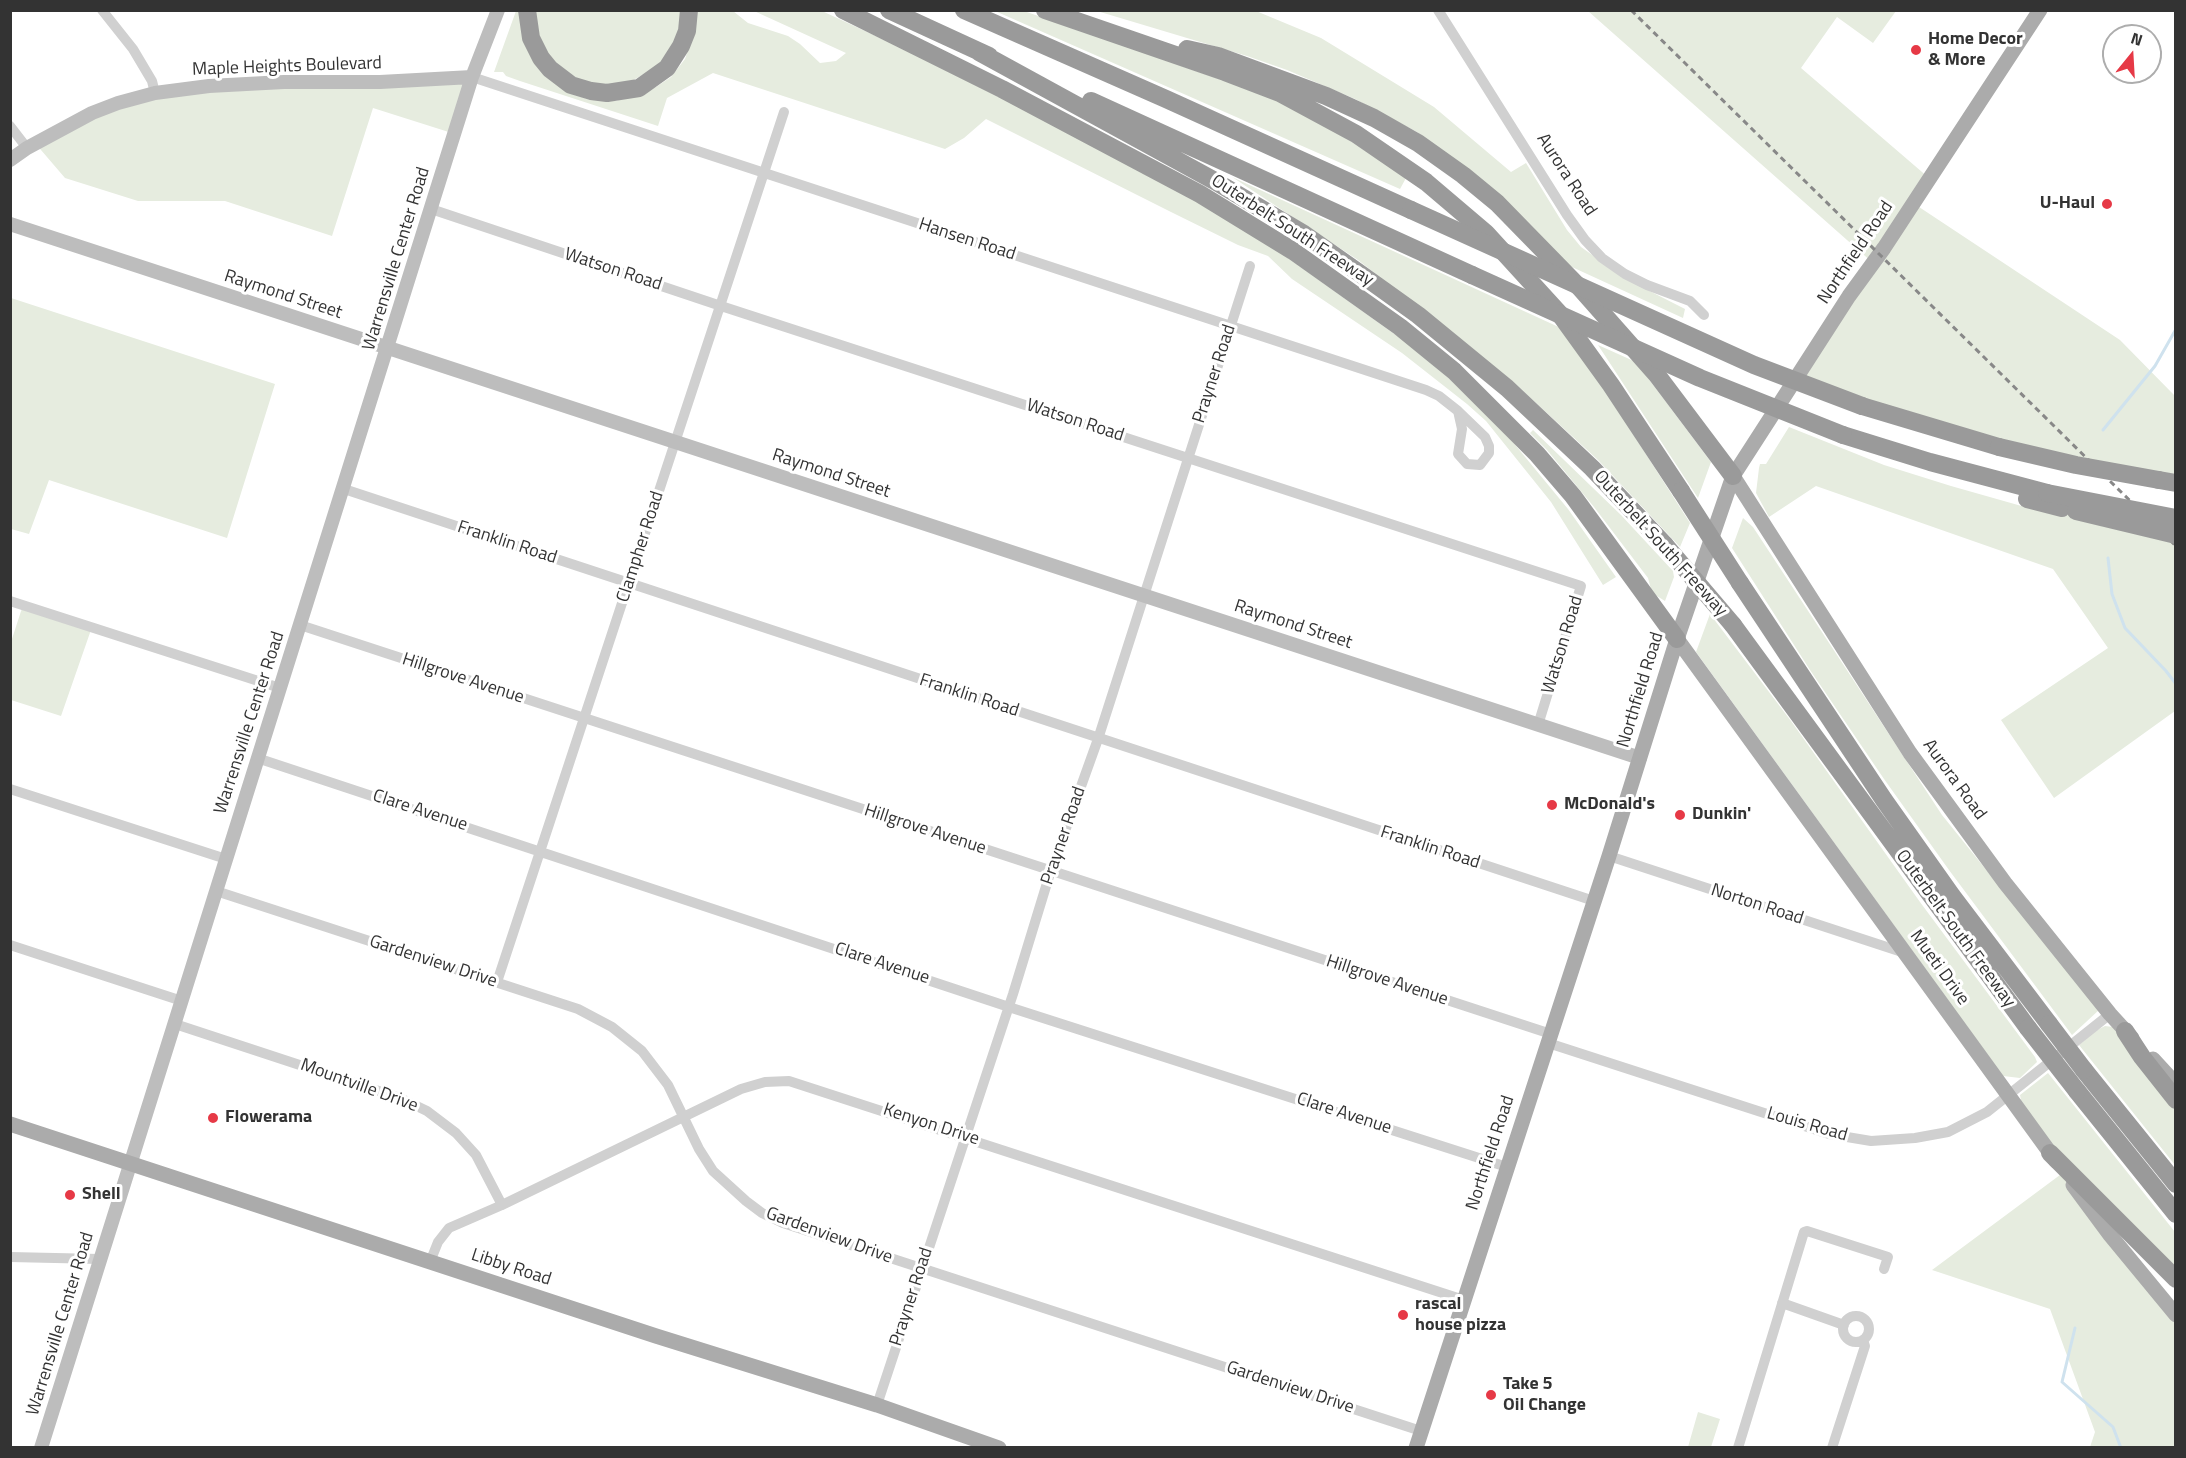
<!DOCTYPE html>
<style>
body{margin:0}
#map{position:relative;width:2186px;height:1458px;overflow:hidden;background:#fff;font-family:"Titillium Web",sans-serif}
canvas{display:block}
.frame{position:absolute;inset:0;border:12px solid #333;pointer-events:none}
.north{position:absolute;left:2102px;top:24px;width:60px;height:60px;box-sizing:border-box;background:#fff;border:2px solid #adadad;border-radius:50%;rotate:18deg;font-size:16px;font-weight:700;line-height:24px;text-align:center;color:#333}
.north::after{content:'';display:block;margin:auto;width:21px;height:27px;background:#e63946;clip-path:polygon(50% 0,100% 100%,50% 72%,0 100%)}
</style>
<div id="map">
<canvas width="2186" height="1458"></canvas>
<div class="frame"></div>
<div class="north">N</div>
</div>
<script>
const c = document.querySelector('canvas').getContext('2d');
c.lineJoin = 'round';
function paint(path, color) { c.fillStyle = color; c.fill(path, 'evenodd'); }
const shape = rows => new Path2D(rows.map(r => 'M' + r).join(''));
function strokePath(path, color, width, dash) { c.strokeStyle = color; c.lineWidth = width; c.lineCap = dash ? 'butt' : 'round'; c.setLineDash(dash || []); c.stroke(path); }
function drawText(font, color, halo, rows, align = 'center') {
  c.font = font + ' "Titillium Web",sans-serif'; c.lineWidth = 6; c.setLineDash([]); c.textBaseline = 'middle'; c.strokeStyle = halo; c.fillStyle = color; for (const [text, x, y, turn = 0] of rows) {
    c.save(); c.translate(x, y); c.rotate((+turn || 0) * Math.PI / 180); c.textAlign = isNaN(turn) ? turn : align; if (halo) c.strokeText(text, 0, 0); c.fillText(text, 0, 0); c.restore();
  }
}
paint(shape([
 [516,11,522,11,558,83,616,101,656,87,671,77,685,59,693,35,695,11,733,11,748,23,788,36,800,44,820,63,836,61,846,53,754,11,822,11,921,57,1159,179,1274,248,1407,343,1451,380,1507,435,1568,509,1616,577,1603,585,1551,502,1486,421,1467,404,1402,353,1292,279,1268,256,1238,245,1171,212,986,119,964,138,945,149,713,73,667,98,658,126,520,81,506,76,503,72,494,72],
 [532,11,681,11,679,30,668,56,651,70,630,82,608,86,586,83,564,71,548,57,536,37],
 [995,11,1024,11,1265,95,1322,122,1406,178,1400,189],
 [1097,11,1256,11,1321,38,1434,107,1511,172,1526,163,1567,230,1581,247,1626,279,1685,309,1683,318,1561,262,1531,225,1499,196,1417,132,1355,99,1287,70,1247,56],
 [1588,11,1896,11,1873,43,1837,17,1801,68,1929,178,1913,203,2120,340,2175,396,2175,483,2159,480,1793,385,1873,263],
 [472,77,455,134,373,108,332,236,225,201,138,201,65,178,35,143,155,93],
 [1232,177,1563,329,1601,384,1690,523,1680,547,1598,460,1511,380,1358,260],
 [11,298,275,384,227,538,49,480,29,534,11,529],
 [1598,345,1636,362,1711,462,1698,498],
 [1789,427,1884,465,1951,486,2025,507,2027,500,2175,536,2175,711,2054,798,2001,720,2108,648,2053,569,1816,486,1769,517,1756,493,1759,468,1760,464,1766,464],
 [1533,430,1621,515,1673,571,1674,577,1665,601,1652,593,1648,578,1594,507,1547,450,1530,433],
 [1743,518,1753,527,1942,815,2099,1010,2072,1035,1949,870,1884,779,1810,670,1732,548],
 [23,605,92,627,61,716,11,700,11,642],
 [1710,614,1791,721,1920,902,2035,1057,2037,1062,2020,1078,2003,1076,1696,652],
 [2105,1026,2113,1027,2175,1107,2175,1165,2079,1045,2097,1030],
 [2048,1073,2175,1232,2175,1271,2054,1148,2022,1105,2020,1095],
 [2064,1172,2175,1315,2175,1447,2090,1447,2095,1432,2050,1309,1932,1270],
 [1698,1412,1720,1419,1711,1447,1688,1447]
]), '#e6ecdf');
strokePath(shape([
 [2103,430,2155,366,2176,329],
 [2108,558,2112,594,2125,628,2166,671,2176,684],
 [2075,1328,2062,1382,2113,1427,2121,1448]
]), '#cfe2ee', 3);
strokePath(shape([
 [102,10,133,49,152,81,155,93],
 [1438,10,1567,215,1585,240,1602,258,1625,274,1647,285,1690,301,1704,315],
 [472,77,1426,390,1439,396,1458,411,1485,437,1489,446,1489,453,1480,465,1467,464,1458,454,1462,429,1458,411],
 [10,126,27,148],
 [431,209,721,306,1581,586,1538,725],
 [344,489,1594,901],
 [10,601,280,688],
 [300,625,1551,1034],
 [257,758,1015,1009,1507,1167],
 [10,789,226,859],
 [1609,856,1905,953],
 [216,891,578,1009,612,1027,642,1051,668,1085,699,1149,713,1171,746,1201,762,1213,783,1223,1421,1431],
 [10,945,182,1001],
 [497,982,784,112],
 [175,1024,400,1098,427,1111,456,1133,476,1155,502,1205],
 [1548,1043,1829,1134,1871,1141,1915,1138,1948,1132,1987,1112,2110,1014],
 [10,1257,100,1259],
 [430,1262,438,1242,449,1228,502,1205,741,1089,765,1082,789,1081,1464,1300],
 [1782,1303,1844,1325],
 '1843 1329a13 13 0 1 1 26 0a13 13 0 1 1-26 0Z',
 [877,1405,1013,994,1051,870,1098,739,1250,266],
 [1738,1448,1804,1232,1807,1231,1888,1257,1884,1269],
 [1832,1448,1865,1346,1863,1340]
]), '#d0d0d0', 10);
strokePath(shape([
 [10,160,27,148,92,113,118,103,155,93,209,86,284,82,380,82,472,77],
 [10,224,1640,758],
 [41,1448,472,77,498,10]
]), '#bdbdbd', 14);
strokePath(shape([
 [1733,476,1910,753,2005,883,2110,1014,2132,1038],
 [1677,639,2056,1161],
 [2153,1059,2176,1084],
 [10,1124,656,1336,877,1405,999,1448],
 [2073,1185,2110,1235,2176,1315],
 [1416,1448,1609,856,1677,639,1733,476,1849,296,1884,248,2040,10]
]), '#ababab', 15);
strokePath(shape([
 [527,10,531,38,541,58,550,69,571,85,591,91,607,93,639,88,667,68,681,46,687,31,689,10],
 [843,10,1002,89,1200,194,1293,251,1400,327,1454,371,1537,454,1573,496,1677,639],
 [889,10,989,56],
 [964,10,1166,99,1411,210],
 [1045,10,1225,72,1280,93,1356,134,1426,182,1486,233,1559,313,1611,385,1681,491],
 [1187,49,1218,56,1326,96,1374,118,1418,143,1463,175,1497,203,1581,289,1657,375,1733,476],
 [979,52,1213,180,1304,234,1358,272,1418,315,1507,388,1592,468,1665,545],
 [1091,101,1472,275],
 [1862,406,1999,447],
 [1843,435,1930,462,2047,493],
 [2159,480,2176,483],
 [2027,499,2062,508],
 [1740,583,1884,800,1952,896,2049,1024],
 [1733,625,2028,1028],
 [2125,1031,2142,1057,2176,1100],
 [2084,1070,2176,1184],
 [2077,1091,2176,1214],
 [2050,1153,2176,1279]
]), '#9a9a9a', 18);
strokePath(shape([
 [1631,10,2176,546]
]), '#888', 3, [6, 4.5]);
strokePath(shape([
 [1411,210,1754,365,1862,406],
 [1472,275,1700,378,1843,435],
 [1999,447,2076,465,2159,480],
 [1681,491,1740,583],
 [2047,493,2176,518],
 [2076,511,2176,535],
 [1665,545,1733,625],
 [2049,1024,2084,1070],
 [2028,1028,2077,1091]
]), '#9a9a9a', 18);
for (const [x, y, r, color] of [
 [1916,50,6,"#e63946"],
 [2107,204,6,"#e63946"],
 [1552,805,6,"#e63946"],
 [1680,815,6,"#e63946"],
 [213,1118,6,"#e63946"],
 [70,1195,6,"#e63946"],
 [1403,1315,6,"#e63946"],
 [1491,1395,6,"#e63946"]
]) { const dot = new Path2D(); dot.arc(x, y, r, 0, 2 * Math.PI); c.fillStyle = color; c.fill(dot); strokePath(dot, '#fff', 2); }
drawText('bold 18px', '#333', '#fff', [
 ["Home Decor",1928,40],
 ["& More",1928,61],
 ["U-Haul",2095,204,"right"],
 ["McDonald's",1564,805],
 ["Dunkin'",1692,815],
 ["Flowerama",225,1118],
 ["Shell",82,1195],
 ["rascal",1415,1305],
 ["house pizza",1415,1326],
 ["Take 5",1503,1385],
 ["Oil Change",1503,1406]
], 'left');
drawText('18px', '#333', '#fff', [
 ["Maple Heights Boulevard",287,67,-2],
 ["Aurora Road",1566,175,57],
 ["Outerbelt South Freeway",1292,231,33],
 ["Hansen Road",967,240,18],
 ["Northfield Road",1856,253,-56],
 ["Warrensville Center Road",397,259,-73],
 ["Watson Road",613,270,18],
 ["Raymond Street",283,295,18],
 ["Prayner Road",1215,374,-72],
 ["Watson Road",1075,421,18],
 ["Raymond Street",831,474,18],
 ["Franklin Road",507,543,18],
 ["Outerbelt South Freeway",1660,544,48],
 ["Clampher Road",641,547,-72],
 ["Raymond Street",1293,625,18],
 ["Watson Road",1563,645,-73],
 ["Hillgrove Avenue",463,679,18],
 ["Northfield Road",1641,690,-73],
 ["Franklin Road",969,696,18],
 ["Warrensville Center Road",250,723,-72],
 ["Aurora Road",1954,780,54],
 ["Clare Avenue",420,811,18],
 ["Hillgrove Avenue",925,830,18],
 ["Prayner Road",1064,836,-71],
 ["Franklin Road",1430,848,18],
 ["Norton Road",1757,905,18],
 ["Outerbelt South Freeway",1955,929,54],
 ["Gardenview Drive",433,962,18],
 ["Clare Avenue",882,964,18],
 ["Mueti Drive",1939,968,54],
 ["Hillgrove Avenue",1387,981,18],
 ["Mountville Drive",359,1086,20],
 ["Clare Avenue",1344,1114,18],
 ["Kenyon Drive",931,1125,18],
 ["Louis Road",1807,1125,16],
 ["Northfield Road",1491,1153,-72],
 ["Gardenview Drive",829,1236,20],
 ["Libby Road",511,1268,18],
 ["Prayner Road",912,1297,-72],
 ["Warrensville Center Road",61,1324,-73],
 ["Gardenview Drive",1290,1388,18]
]);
</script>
